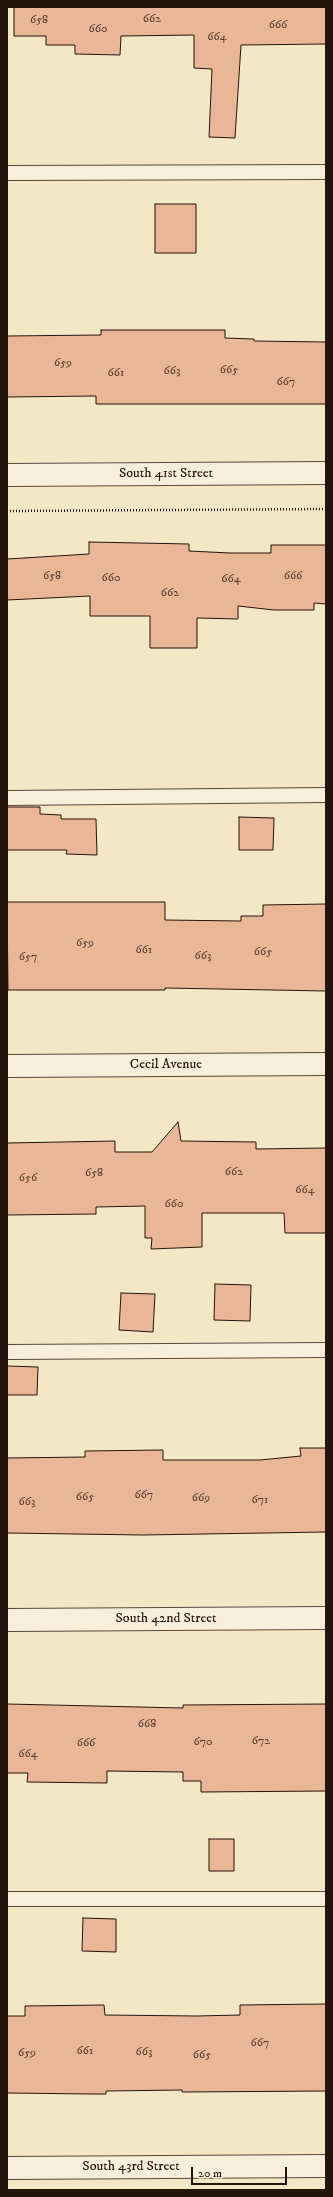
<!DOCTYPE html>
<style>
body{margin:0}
#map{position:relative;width:333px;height:2197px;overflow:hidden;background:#f3e7c6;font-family:"IM FELL DW Pica",serif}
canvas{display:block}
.frame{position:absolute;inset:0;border:8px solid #261309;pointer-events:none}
.scale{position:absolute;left:191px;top:2167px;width:96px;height:18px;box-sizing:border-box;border:2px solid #261309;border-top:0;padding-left:5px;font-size:12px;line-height:14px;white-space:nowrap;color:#261309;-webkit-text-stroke:3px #f7efda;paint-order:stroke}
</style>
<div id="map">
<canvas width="333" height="2197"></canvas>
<div class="frame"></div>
<div class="scale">20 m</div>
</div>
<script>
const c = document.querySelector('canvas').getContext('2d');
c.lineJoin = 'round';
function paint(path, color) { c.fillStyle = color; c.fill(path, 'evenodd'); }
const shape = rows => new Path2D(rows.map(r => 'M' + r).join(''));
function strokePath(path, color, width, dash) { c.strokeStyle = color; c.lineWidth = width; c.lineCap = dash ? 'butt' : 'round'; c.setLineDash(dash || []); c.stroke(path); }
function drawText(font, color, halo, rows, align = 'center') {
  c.font = font + ' "IM FELL DW Pica",serif'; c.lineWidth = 3; c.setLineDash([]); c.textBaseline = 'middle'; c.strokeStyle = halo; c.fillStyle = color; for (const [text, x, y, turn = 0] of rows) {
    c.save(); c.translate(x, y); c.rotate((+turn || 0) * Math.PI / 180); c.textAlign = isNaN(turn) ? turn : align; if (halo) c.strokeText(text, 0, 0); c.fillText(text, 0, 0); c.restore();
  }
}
const building = shape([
 [14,7,326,7,326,44,241,45,235,138,209,137,212,69,194,68,194,35,121,36,120,55,75,54,75,45,46,45,46,36,14,36,14,7],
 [155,204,196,204,196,253,155,253,155,204],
 [101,330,225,330,225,338,254,339,254,341,326,342,326,404,96,404,96,396,7,397,7,336,101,335,101,330],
 [89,542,189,544,189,551,230,553,271,553,271,545,326,545,326,604,314,603,314,610,274,610,238,606,238,619,197,618,197,648,150,648,150,616,90,616,90,596,7,600,7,559,89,554,89,542],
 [7,807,40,807,40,814,61,815,61,819,96,819,97,855,66,854,67,850,7,850,7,807],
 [239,817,274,818,273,850,239,850,239,817],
 [7,902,165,902,165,920,241,921,241,916,263,916,263,905,326,904,326,991,165,988,165,990,8,990,7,902],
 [178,1122,181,1141,256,1142,256,1149,326,1148,326,1233,285,1233,284,1213,202,1213,202,1247,151,1249,152,1238,145,1238,145,1206,96,1207,96,1214,7,1215,7,1143,115,1141,115,1152,152,1152,178,1122],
 [215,1284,251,1285,250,1321,214,1320,215,1284],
 [121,1293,155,1294,153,1332,119,1330,121,1293],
 [7,1366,38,1367,37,1395,7,1395,7,1366],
 [300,1448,326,1448,326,1532,143,1535,7,1533,7,1458,85,1457,85,1451,163,1450,163,1460,260,1460,301,1456,300,1448],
 [7,1704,183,1708,183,1705,326,1704,326,1791,201,1792,201,1781,183,1781,183,1772,107,1771,107,1783,27,1782,28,1773,7,1773,7,1704],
 [209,1839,234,1839,234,1871,209,1871,209,1839],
 [83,1918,116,1919,116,1952,82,1951,83,1918],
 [326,2004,326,2091,182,2092,182,2090,106,2091,106,2094,91,2094,7,2093,7,2016,25,2016,25,2006,104,2005,105,2015,197,2016,240,2015,240,2005,326,2004]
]);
paint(building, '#e9b698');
strokePath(building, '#261309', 1);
const lane = shape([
 [7,173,326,172],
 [7,798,326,795],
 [7,1352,326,1350],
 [7,1899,326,1899]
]);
const street = shape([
 [7,475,326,473],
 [7,1066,326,1064],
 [7,1620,326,1618],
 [7,2168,326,2166]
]);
strokePath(lane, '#594838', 16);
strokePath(street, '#594838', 24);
strokePath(shape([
 [7,511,326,509]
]), '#261309', 2.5, [1, 2]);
strokePath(lane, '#f7efda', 14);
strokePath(street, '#f7efda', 22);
drawText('12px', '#573c2d', null, [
 ["662",152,20],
 ["658",39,21],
 ["666",278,26],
 ["660",98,30],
 ["664",217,38],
 ["659",63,364],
 ["665",229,371],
 ["663",172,372],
 ["661",116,374],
 ["667",286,383],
 ["658",52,577],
 ["666",293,577],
 ["660",111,579],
 ["664",231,580],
 ["662",170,594],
 ["659",85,944],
 ["661",144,951],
 ["665",263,953],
 ["663",203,957],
 ["657",28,958],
 ["662",234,1173],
 ["658",94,1174],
 ["656",28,1179],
 ["664",305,1191],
 ["660",174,1205],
 ["667",144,1496],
 ["665",85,1498],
 ["669",201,1499],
 ["671",260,1501],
 ["663",27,1503],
 ["668",147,1725],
 ["672",261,1742],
 ["670",203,1743],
 ["666",86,1744],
 ["664",28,1755],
 ["667",260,2044],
 ["661",85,2052],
 ["663",144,2053],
 ["659",27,2054],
 ["665",202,2056]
]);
drawText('14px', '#261309', '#f7efda', [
 ["South 41st Street",166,474],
 ["Cecil Avenue",166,1065],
 ["South 42nd Street",166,1619],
 ["South 43rd Street",131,2167]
]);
</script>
